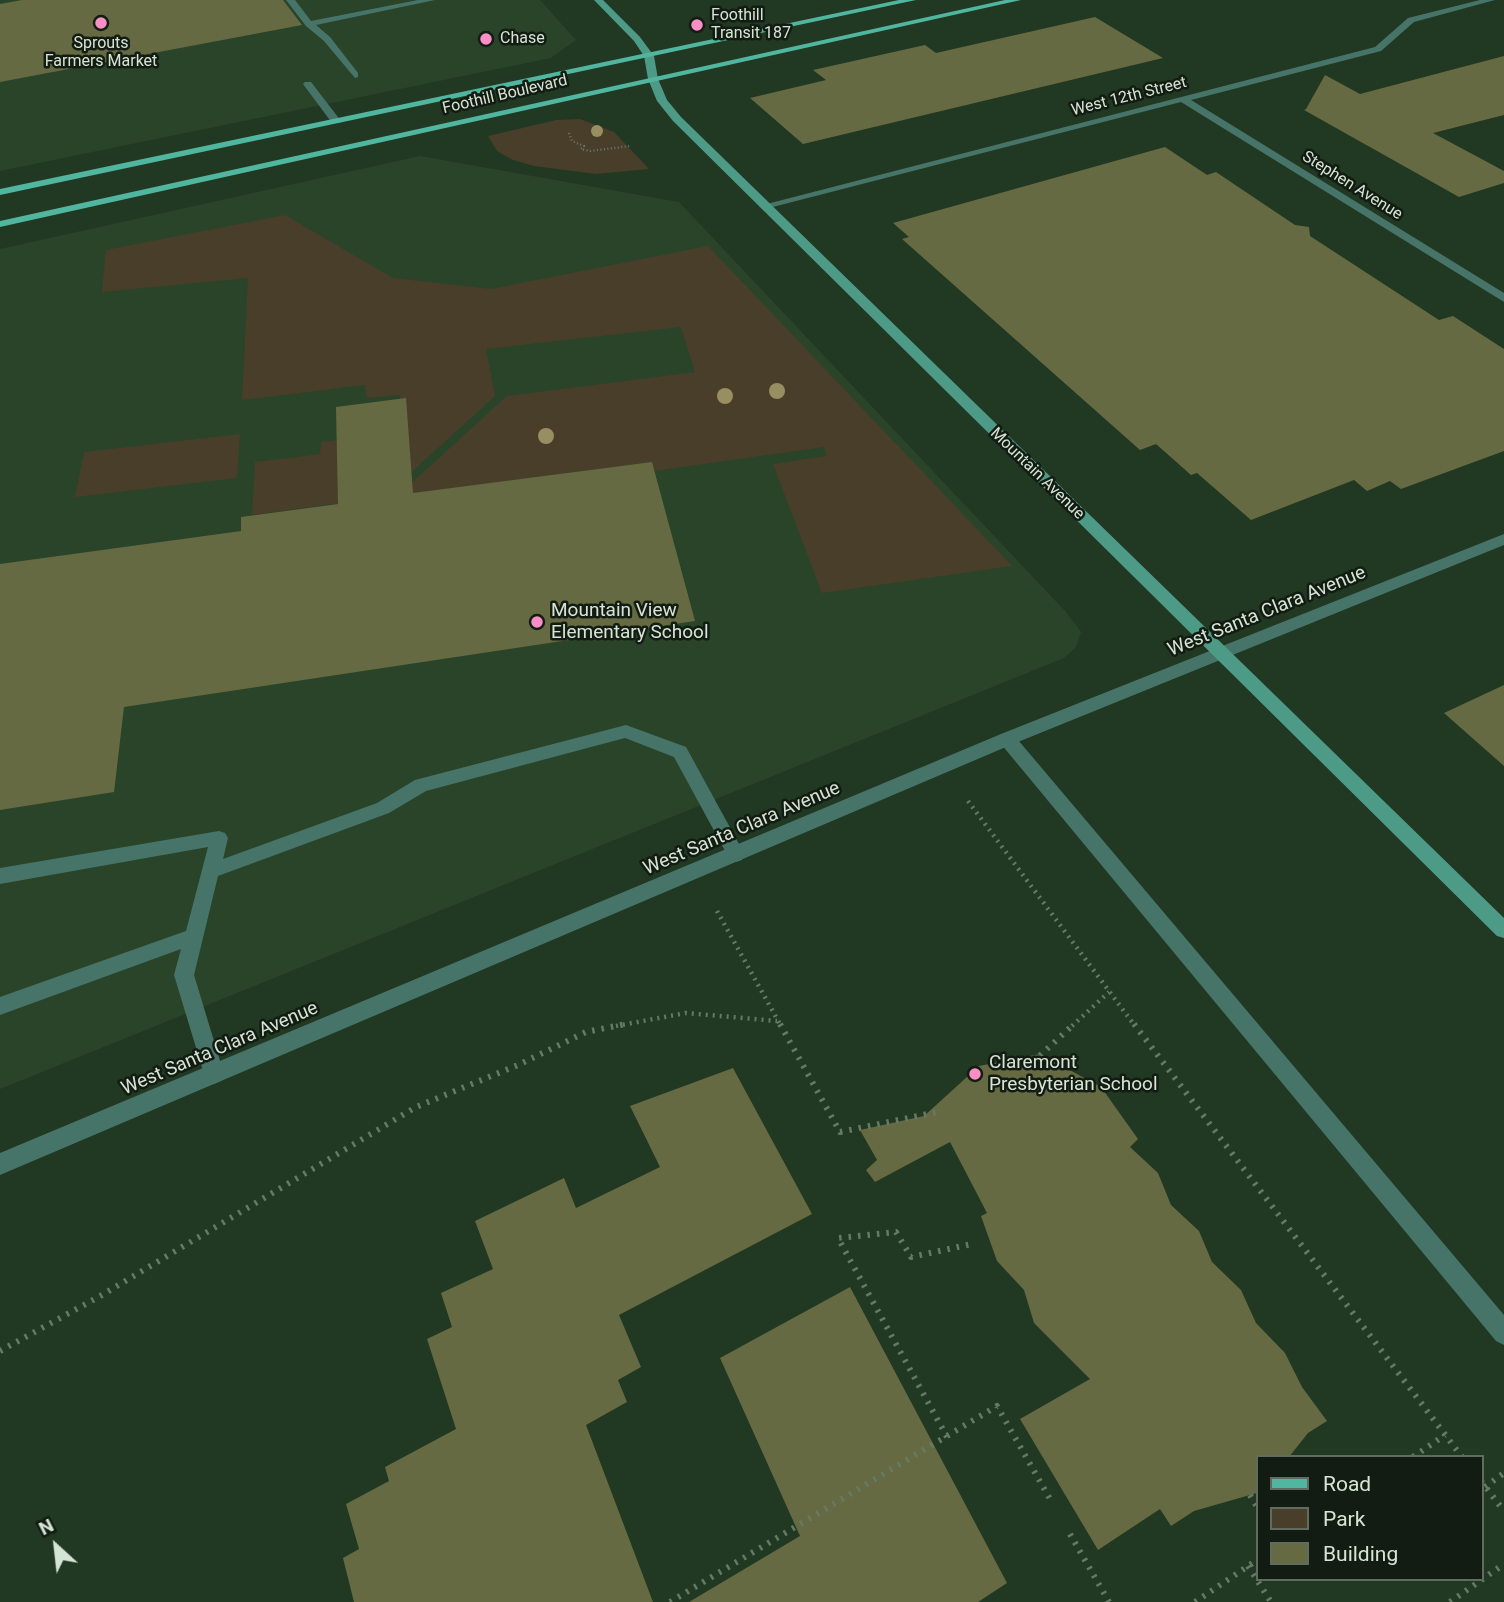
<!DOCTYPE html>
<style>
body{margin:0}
#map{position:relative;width:1504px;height:1602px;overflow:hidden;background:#213822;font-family:Roboto,sans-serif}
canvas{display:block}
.legend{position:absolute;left:1256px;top:1455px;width:228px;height:126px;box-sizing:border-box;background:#121c12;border:2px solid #606c60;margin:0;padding:9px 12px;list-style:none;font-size:21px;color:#d6e4d5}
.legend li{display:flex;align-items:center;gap:14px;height:35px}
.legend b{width:35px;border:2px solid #606c60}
.north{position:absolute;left:21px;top:1511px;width:70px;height:70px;-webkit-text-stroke:5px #121c12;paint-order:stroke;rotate:333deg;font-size:19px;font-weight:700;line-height:28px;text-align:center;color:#d6e4d5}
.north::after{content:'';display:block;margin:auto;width:24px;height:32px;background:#d6e4d5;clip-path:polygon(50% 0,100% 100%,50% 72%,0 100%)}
</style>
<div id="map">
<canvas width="1504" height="1602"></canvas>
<ul class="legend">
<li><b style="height:9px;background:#50b69f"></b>Road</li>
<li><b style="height:19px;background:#493e29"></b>Park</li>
<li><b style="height:19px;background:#666a42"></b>Building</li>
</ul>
<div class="north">N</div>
</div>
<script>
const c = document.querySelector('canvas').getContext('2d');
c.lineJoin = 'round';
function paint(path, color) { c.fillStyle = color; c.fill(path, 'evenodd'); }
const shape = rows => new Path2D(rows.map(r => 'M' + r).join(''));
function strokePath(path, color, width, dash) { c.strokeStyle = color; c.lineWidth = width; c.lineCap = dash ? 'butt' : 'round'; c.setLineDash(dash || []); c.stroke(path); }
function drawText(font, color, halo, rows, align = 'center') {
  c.font = font + ' Roboto,sans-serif'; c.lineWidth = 5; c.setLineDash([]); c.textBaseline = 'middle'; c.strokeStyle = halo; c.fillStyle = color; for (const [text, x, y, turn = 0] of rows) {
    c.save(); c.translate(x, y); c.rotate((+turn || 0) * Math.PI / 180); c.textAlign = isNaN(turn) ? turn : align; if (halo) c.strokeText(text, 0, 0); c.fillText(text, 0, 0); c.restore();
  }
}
paint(shape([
 [0,0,540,0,576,40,551,58,0,171],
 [420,156,679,202,1066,612,1081,632,1076,647,1064,658,0,1089,0,249]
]), '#2a442a');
paint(shape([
 [580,119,614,132,649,169,596,174,534,166,513,160,497,151,488,136,556,120],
 [285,215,393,278,491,289,708,246,1012,566,822,593,773,464,827,456,824,447,654,471,652,462,397,496,507,396,695,372,681,327,486,349,495,396,384,497,252,515,255,462,320,454,321,442,402,432,400,395,367,398,365,385,242,400,248,278,102,292,106,250],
 [240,434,237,478,75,497,84,452]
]), '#493e29');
paint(shape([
 [22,0,283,0,302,25,0,82,0,4],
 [1095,17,1163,58,803,144,750,98,826,80,813,70,925,45,936,53],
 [1504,56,1504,115,1433,133,1504,171,1504,183,1459,197,1304,110,1306,109,1325,75,1360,94],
 [1165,147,1207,175,1216,172,1295,225,1309,227,1310,236,1439,320,1453,316,1504,349,1504,451,1401,489,1390,481,1367,491,1354,480,1251,520,1197,473,1191,475,1156,444,1140,450,902,239,909,237,893,223],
 [406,398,413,493,652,462,695,621,124,707,114,792,0,810,0,564,241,531,241,517,338,504,336,407],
 [1504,685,1504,766,1444,713],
 [1040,1054,1101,1087,1138,1139,1130,1147,1158,1173,1171,1205,1199,1231,1212,1262,1241,1290,1256,1323,1285,1353,1302,1387,1327,1421,1308,1433,1289,1457,1257,1457,1257,1493,1194,1511,1171,1526,1160,1509,1098,1550,1020,1419,1090,1379,1034,1323,1024,1290,997,1261,981,1216,987,1213,950,1142,875,1182,866,1170,877,1160,860,1130,924,1116,979,1066],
 [733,1068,812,1214,619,1315,641,1367,618,1380,627,1402,586,1425,653,1602,354,1602,343,1558,359,1549,346,1504,389,1481,385,1467,456,1429,427,1339,452,1327,441,1293,493,1269,475,1221,564,1178,576,1208,660,1167,630,1106],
 [850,1287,1007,1583,978,1602,689,1602,800,1536,720,1358]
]), '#666a42');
strokePath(shape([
 [569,133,572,141,584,146,581,149,590,151,630,146]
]), '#657965', 2.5, [1, 2.5]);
strokePath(shape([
 [968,801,1135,1026],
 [717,911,781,1026],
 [616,1026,686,1013,777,1021],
 [1072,1026,1109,992]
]), '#657965', 4.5, [2, 5]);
strokePath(shape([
 [780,1024,840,1132,942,1111],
 [1134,1024,1462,1457],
 [1033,1062,1074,1024],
 [0,1351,102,1295,416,1107,518,1065,586,1032,626,1024],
 [947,1437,838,1238,896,1232,911,1257,972,1244],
 [1413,1457,1445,1435],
 [1481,1481,1504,1511],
 [1485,1487,1504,1473],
 [1250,1495,1257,1507],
 [1070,1534,1109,1602],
 [1248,1566,1271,1602],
 [670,1602,997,1406,1050,1499],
 [1195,1602,1257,1560],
 [1450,1602,1504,1564]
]), '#657965', 6, [2.5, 7]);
paint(shape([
 [286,0,295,0,311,21,418,0,435,0,316,25,330,37,358,73,358,77,355,78,324,41,306,26,286,0],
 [305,82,311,82,341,121,340,123,332,123,303,84,305,82],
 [626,725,686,747,745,855,742,860,736,862,730,860,674,757,625,738,426,791,389,813,218,876,194,975,224,1074,221,1081,214,1084,207,1081,204,1074,174,975,181,949,0,1015,0,997,186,931,208,847,0,884,0,868,219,831,225,833,228,838,223,859,377,803,415,780,626,725],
 [1007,733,1013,734,1504,1315,1504,1345,1496,1341,1001,744,999,739,1001,734,1007,733]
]), '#477469');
paint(shape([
 [1480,0,1495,0,1414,22,1381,51,1191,100,1504,293,1504,302,1181,102,765,209,759,206,1375,47,1408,18,1480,0],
 [1504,534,1504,545,1013,744,0,1175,0,1153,1001,734,1504,534]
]), '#477469');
paint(shape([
 [594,0,603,0,640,37,654,56,658,79,667,100,681,117,1504,918,1504,938,1497,936,673,121,657,101,648,79,644,56,634,41,594,0]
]), '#4d9a87');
paint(shape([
 [899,0,916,0,0,195,0,189,899,0],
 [1005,0,1021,0,0,227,0,221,1005,0]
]), '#50b69f');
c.fillStyle = '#978e61';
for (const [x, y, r] of [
 [597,131,6],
 [777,391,8],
 [725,396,8],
 [546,436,8]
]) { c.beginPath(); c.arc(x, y, r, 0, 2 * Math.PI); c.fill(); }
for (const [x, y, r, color] of [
 [101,23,7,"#fa8fc6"],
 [697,25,7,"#fa8fc6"],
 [486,39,7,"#fa8fc6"],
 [537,622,7,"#fa8fc6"],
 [975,1074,7,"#fa8fc6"]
]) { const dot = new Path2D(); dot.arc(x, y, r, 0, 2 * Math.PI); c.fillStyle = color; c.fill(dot); strokePath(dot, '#121c12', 2.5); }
drawText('16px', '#d6e4d5', '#121c12', [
 ["Foothill",711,16],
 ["Transit 187",711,34],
 ["Chase",500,39],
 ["Sprouts",101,44,"center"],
 ["Farmers Market",101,62,"center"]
], 'left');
drawText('16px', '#d6e4d5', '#121c12', [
 ["Foothill Boulevard",505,95,-13],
 ["West 12th Street",1129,97,-14],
 ["Stephen Avenue",1352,186,32],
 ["Mountain Avenue",1037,474,44]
]);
drawText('19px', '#d6e4d5', '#121c12', [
 ["Mountain View",551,611],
 ["Elementary School",551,633],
 ["Claremont",989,1063],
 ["Presbyterian School",989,1085]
], 'left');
drawText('19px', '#d6e4d5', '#121c12', [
 ["West Santa Clara Avenue",1267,612,-22],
 ["West Santa Clara Avenue",742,829,-23],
 ["West Santa Clara Avenue",220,1049,-23]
]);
</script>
